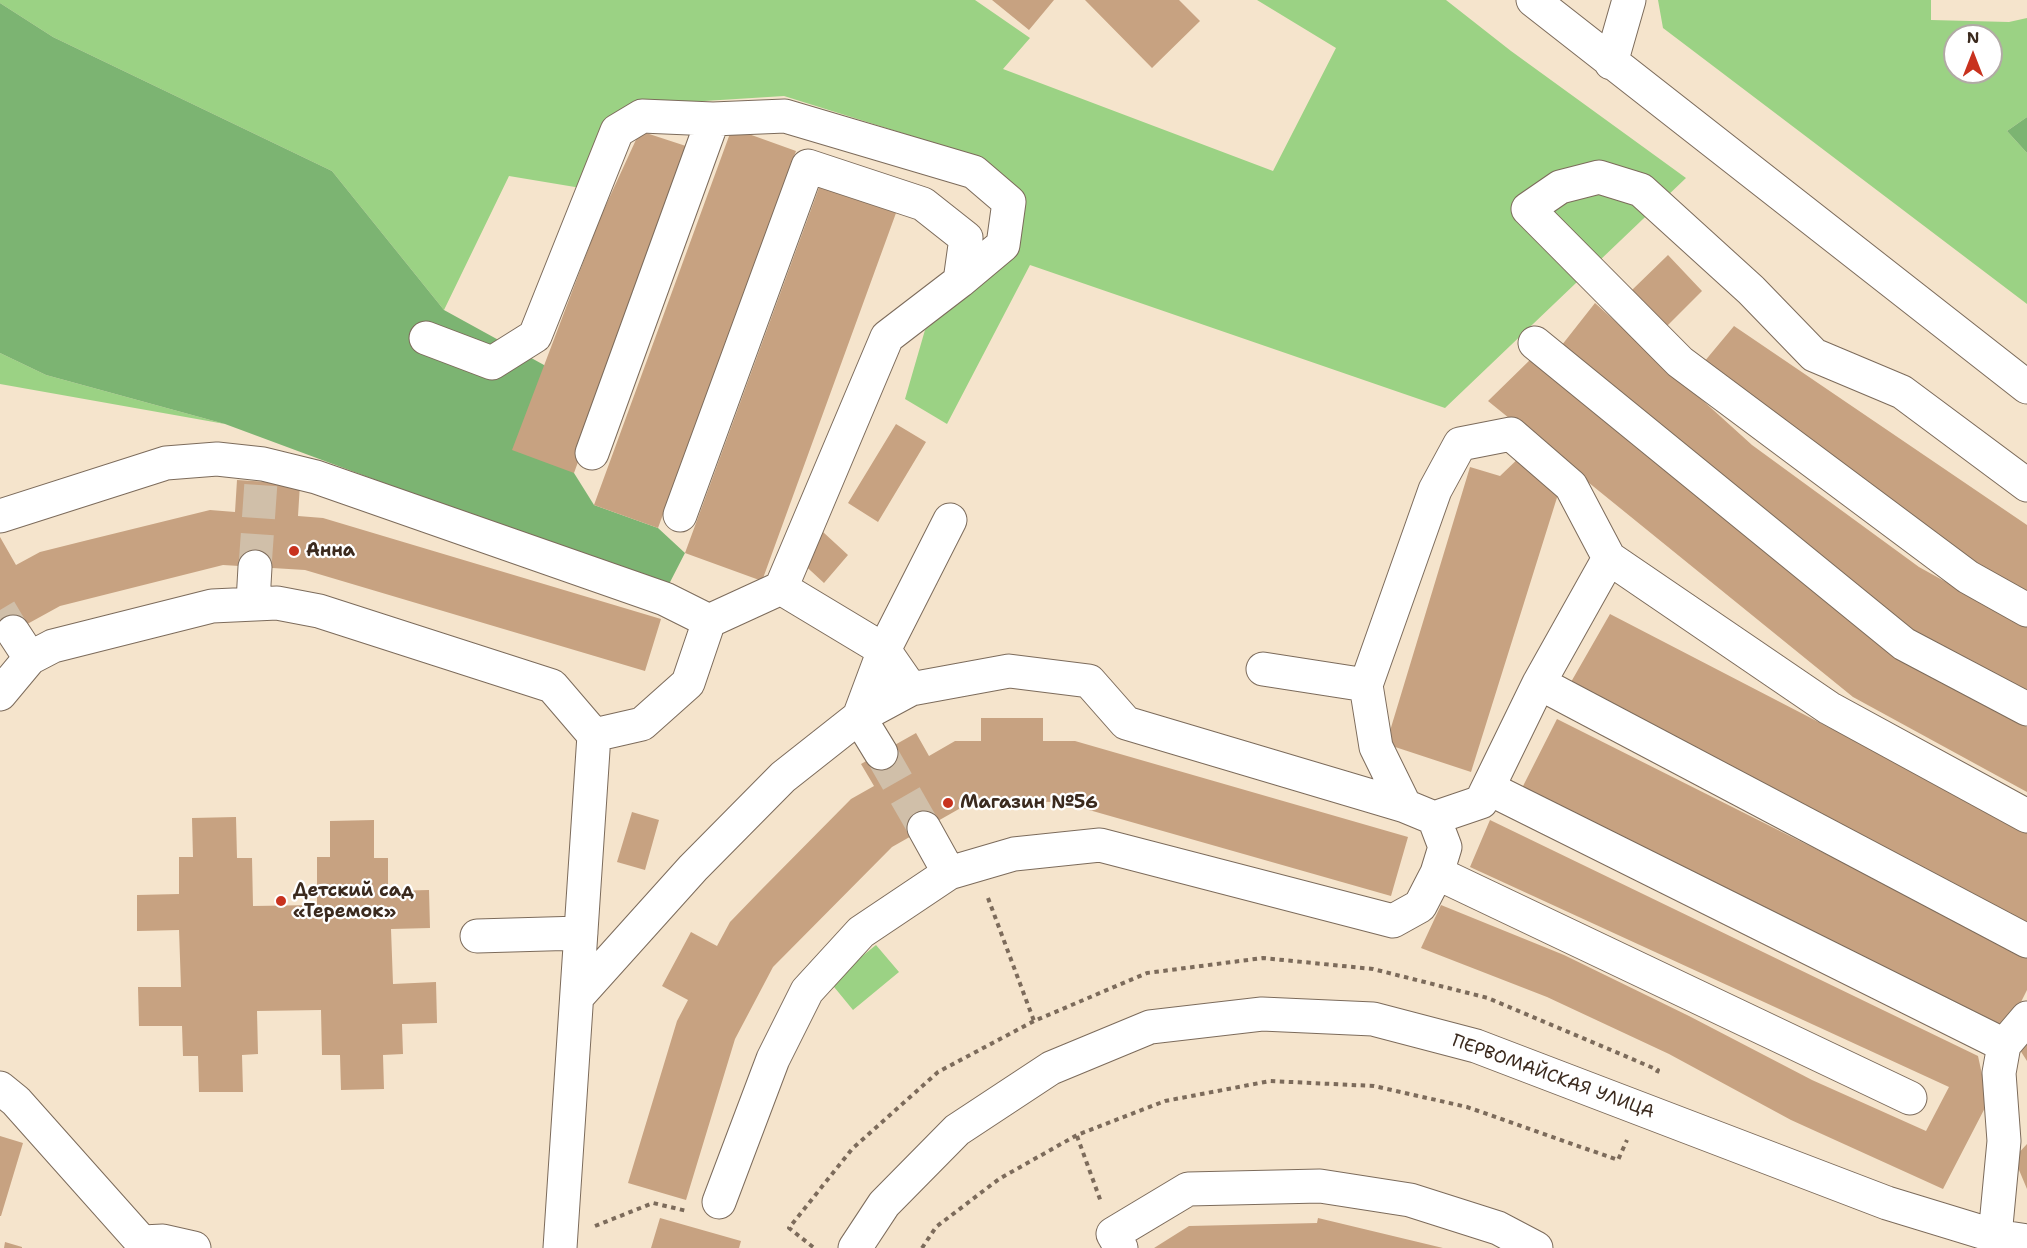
<!DOCTYPE html>
<meta charset="utf-8">
<style>
body{margin:0}
#map{position:relative;width:2027px;height:1248px;overflow:hidden;background:#f5e4cc;font-family:"Shantell Sans",sans-serif}
canvas{display:block}
.north{position:absolute;left:1943px;top:24px;width:60px;height:60px;box-sizing:border-box;background:#fff;border:2px solid #b1aaa5;border-radius:50%;rotate:0deg;font-size:16px;font-weight:700;line-height:24px;text-align:center;color:#3b2a1e}
.north::after{content:'';display:block;margin:auto;width:21px;height:27px;background:#c8321e;clip-path:polygon(50% 0,100% 100%,50% 72%,0 100%)}
</style>
<div id="map">
<canvas width="2027" height="1248"></canvas>
<div class="north">N</div>
</div>
<script>
const c = document.querySelector('canvas').getContext('2d');
c.lineJoin = 'round';
function paint(path, color) { c.fillStyle = color; c.fill(path, 'evenodd'); }
const shape = rows => new Path2D(rows.map(r => 'M' + r).join(''));
function strokePath(path, color, width, dash) { c.strokeStyle = color; c.lineWidth = width; c.lineCap = dash ? 'butt' : 'round'; c.setLineDash(dash || []); c.stroke(path); }
function drawText(font, color, halo, rows, align = 'center') {
  c.font = font + ' "Shantell Sans",sans-serif'; c.lineWidth = 4.5; c.setLineDash([]); c.textBaseline = 'middle'; c.strokeStyle = halo; c.fillStyle = color; for (const [text, x, y, turn = 0] of rows) {
    c.save(); c.translate(x, y); c.rotate((+turn || 0) * Math.PI / 180); c.textAlign = isNaN(turn) ? turn : align; if (halo) c.strokeText(text, 0, 0); c.fillText(text, 0, 0); c.restore();
  }
}
paint(shape([
 [0,0,975,0,1030,38,1003,69,1273,171,1336,48,1257,0,1446,0,1511,51,1686,178,1445,408,1030,265,947,424,905,399,925,330,1011,257,1024,195,982,158,784,96,641,105,587,189,509,176,444,310,332,171,53,37,0,3],
 [1658,0,1931,0,1931,20,2009,22,2027,18,2027,117,2007,131,2027,153,2027,304,1663,28],
 [1955,36,1991,36,1991,72,1955,72],
 [0,353,46,375,225,424,0,384],
 [876,945,899,972,853,1010,830,982]
]), '#9bd284');
paint(shape([
 [0,3,53,37,332,171,444,310,544,365,574,473,594,505,658,528,685,553,667,588,225,424,46,375,0,353],
 [2027,117,2027,153,2007,131]
]), '#7cb472');
paint(shape([
 [992,0,1054,0,1029,30],
 [1085,0,1179,0,1200,21,1152,68],
 [732,128,796,151,658,528,594,505],
 [640,131,692,148,574,473,512,450,600,218],
 [820,185,896,213,762,581,685,553],
 [1668,255,1702,291,1667,326,1632,290],
 [1595,303,1752,445,1919,567,2027,627,2027,695,1900,627,1558,350],
 [1734,326,2027,525,2027,597,1888,504,1699,368],
 [1534,356,1904,659,2027,727,2027,792,1853,697,1488,401],
 [896,424,926,442,878,522,848,503],
 [1524,453,1560,488,1471,772,1386,744,1470,467,1500,476],
 [237,480,300,484,298,516,323,518,661,619,645,671,305,570,223,565,60,606,0,639,0,537,16,565,40,552,84,541,210,510,235,512],
 [823,532,848,555,824,583,798,559],
 [1610,614,2027,830,2027,925,1567,689],
 [981,718,1043,718,1043,741,1075,741,1408,837,1391,896,1061,802,973,801,892,847,773,967,735,1039,686,1200,628,1183,677,1021,688,1000,662,986,691,932,717,946,730,922,761,890,851,799,874,786,861,764,916,733,929,756,955,741,981,741],
 [1557,719,2027,955,2027,990,2005,1034,1521,790],
 [632,812,659,820,645,870,617,862],
 [236,817,237,858,252,858,253,906,317,905,317,857,330,857,330,821,374,820,374,858,388,858,388,891,429,890,430,928,391,929,393,984,436,982,437,1023,402,1024,403,1054,383,1055,384,1089,341,1090,340,1055,322,1055,321,1010,257,1011,258,1054,242,1055,243,1092,199,1092,198,1056,183,1056,182,1026,139,1026,138,987,181,987,179,930,137,931,137,895,179,894,179,857,193,857,192,818],
 [1490,820,1978,1056,1988,1102,1943,1189,1791,1120,1669,1054,1547,997,1421,948,1441,905,1564,955,1689,1016,1812,1080,1926,1131,1949,1087,1470,867],
 [2027,1038,2027,1061,2018,1047],
 [0,1136,23,1143,1,1216,0,1216],
 [2027,1144,2027,1189,2014,1158],
 [660,1218,741,1241,739,1248,651,1248],
 [1318,1218,1443,1248,1154,1248,1189,1226,1317,1223],
 [5,1242,22,1247,22,1248,4,1248]
]), '#c7a281');
strokePath(shape([
 [255,567,261,482],
 [0,610,13,632],
 [881,753,924,828]
]), '#d0bfa9', 33, [33, 16]);
const minor = shape([
 [1533,0,2027,387],
 [1611,63,1629,0],
 [426,338,492,363,535,336,617,131,642,116,713,119],
 [1535,343,1904,644,2027,709],
 [592,453,713,119,785,116,974,172,1009,202,1003,245,960,281],
 [2027,485,1902,392,1814,355,1751,290,1641,190,1599,177,1560,187,1528,209,1680,362,1968,577,2027,610],
 [680,515,808,166,923,204,966,238,960,281,887,337,781,588,709,621],
 [0,516,166,463,217,459,263,464,316,477,665,599,709,621,688,683,642,724,594,735],
 [781,588,884,650,950,520],
 [253,602,255,567],
 [13,632,30,658,53,646,212,606,277,603,319,611,552,686,594,735,560,1248],
 [1263,669,1366,685],
 [1539,683,2027,941],
 [0,694,30,658],
 [881,753,859,717,884,650,911,689],
 [1488,788,2004,1045],
 [1405,806,1376,747,1366,685,1435,490,1460,444,1511,434,1571,486,1609,558,1829,708,2027,816],
 [1434,818,1481,802,1539,683,1609,558],
 [924,828,949,873],
 [1437,873,1910,1098],
 [477,936,581,933],
 [577,997,693,868,783,777,859,717,911,689,1009,671,1089,681,1126,723,1405,806,1434,818,1445,847,1437,873,1420,906,1393,921,1100,845,1014,854,949,873,861,932,807,991,773,1059,719,1202],
 [0,1088,16,1101,147,1248],
 [1995,1236,2004,1141,1999,1073,2004,1045,2027,1018],
 [143,1242,163,1241,194,1248],
 [855,1248,884,1204,957,1130,1051,1068,1150,1027,1262,1014,1373,1019,1476,1046,1887,1203,1995,1236,2027,1241],
 [1121,1248,1113,1234,1188,1189,1320,1186,1410,1200,1498,1228,1536,1248]
]);
strokePath(minor, '#7c6b5b', 35);
strokePath(shape([
 [988,898,1034,1021],
 [1077,1136,1101,1202],
 [595,1226,653,1203,687,1211],
 [813,1247,789,1228,852,1149,938,1072,1034,1021,1147,973,1263,958,1373,969,1488,998,1658,1070,1655,1077],
 [922,1248,936,1227,999,1179,1077,1135,1165,1101,1270,1081,1374,1086,1467,1107,1618,1160,1627,1140]
]), '#7c6b5b', 4, [4.5, 4.5]);
strokePath(minor, '#fff', 33);
for (const [x, y, r, color] of [
 [294,551,6,"#c8321e"],
 [948,803,6,"#c8321e"],
 [281,901,6,"#c8321e"]
]) { const dot = new Path2D(); dot.arc(x, y, r, 0, 2 * Math.PI); c.fillStyle = color; c.fill(dot); strokePath(dot, '#fff', 2); }
drawText('bold 18px', '#3b2a1e', '#fff', [
 ["Анна",306,551],
 ["Магазин №56",960,803],
 ["Детский сад",293,891],
 ["«Теремок»",293,912]
], 'left');
drawText('18px', '#3b2a1e', '#fff', [
 ["ПЕРВОМАЙСКАЯ УЛИЦА",1553,1077,20]
]);
</script>
